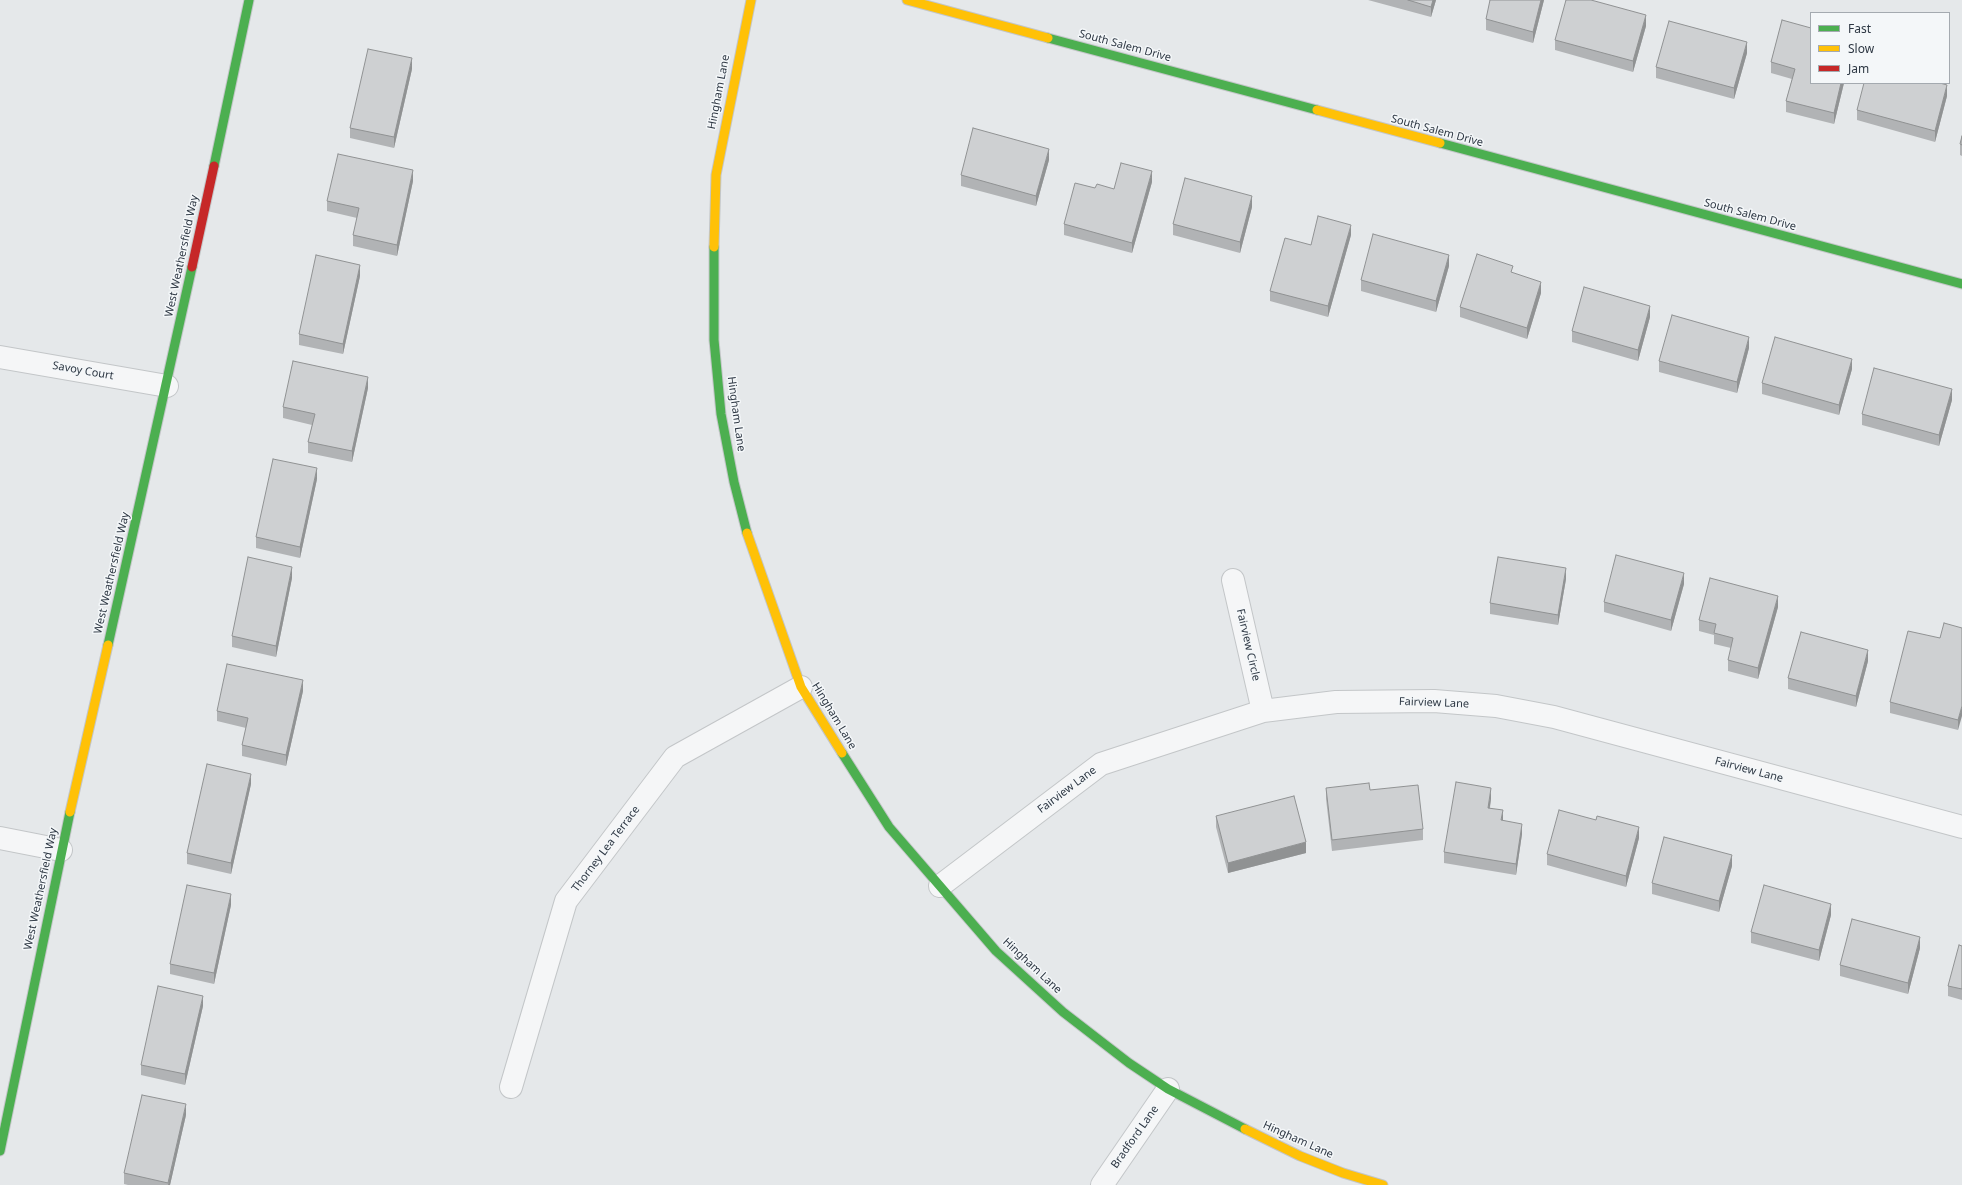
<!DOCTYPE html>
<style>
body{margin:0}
#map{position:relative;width:1962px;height:1185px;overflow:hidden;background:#e5e8ea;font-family:"Noto Sans",sans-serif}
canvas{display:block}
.legend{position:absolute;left:1810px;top:12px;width:140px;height:72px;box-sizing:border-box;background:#f4f7f9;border:1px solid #a4aab0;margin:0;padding:5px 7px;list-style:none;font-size:12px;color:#2d3743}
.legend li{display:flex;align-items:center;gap:8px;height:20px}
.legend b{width:20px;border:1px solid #a4aab0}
</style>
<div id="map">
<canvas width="1962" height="1185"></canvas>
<ul class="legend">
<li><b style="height:5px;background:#4caf50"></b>Fast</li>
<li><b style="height:5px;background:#ffc107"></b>Slow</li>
<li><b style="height:5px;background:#c62828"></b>Jam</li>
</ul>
</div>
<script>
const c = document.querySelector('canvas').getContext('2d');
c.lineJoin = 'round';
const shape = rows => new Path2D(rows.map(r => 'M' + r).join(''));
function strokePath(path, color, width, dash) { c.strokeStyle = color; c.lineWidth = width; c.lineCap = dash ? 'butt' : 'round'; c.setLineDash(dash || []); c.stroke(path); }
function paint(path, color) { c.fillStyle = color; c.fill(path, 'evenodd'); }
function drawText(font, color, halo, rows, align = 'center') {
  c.font = font + ' "Noto Sans",sans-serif'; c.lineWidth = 3; c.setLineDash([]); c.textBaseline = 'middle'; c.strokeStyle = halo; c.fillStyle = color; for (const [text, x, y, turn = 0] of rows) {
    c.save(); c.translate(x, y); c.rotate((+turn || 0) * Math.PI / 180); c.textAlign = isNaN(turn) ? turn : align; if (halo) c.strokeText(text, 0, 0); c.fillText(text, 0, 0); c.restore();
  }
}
const street = shape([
 [0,357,167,386],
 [1233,580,1263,711],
 [0,838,61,850],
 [940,886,1101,764,1263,711,1336,702,1434,701,1496,706,1554,717,1962,827],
 [511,1087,566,901,675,757,801,687],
 [1102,1185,1168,1089]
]);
const fast = shape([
 [1048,38,1317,110],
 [1440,143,1962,284],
 [214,166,249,0],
 [714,247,714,340,721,414,734,482,747,533],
 [108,645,192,267],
 [842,753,889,827,996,951,1063,1012,1129,1063,1168,1089,1245,1129],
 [0,1151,70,812]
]);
const slow = shape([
 [907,0,1048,38],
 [1317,110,1440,143],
 [714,247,716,175,751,0],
 [747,533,801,687,842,753],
 [70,812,108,645],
 [1245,1129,1300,1156,1343,1173,1383,1185]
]);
const jam = shape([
 [192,267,214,166]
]);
strokePath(street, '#c3c6c8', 24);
strokePath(fast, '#c3c6c8', 11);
strokePath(slow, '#c3c6c8', 11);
strokePath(jam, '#c3c6c8', 11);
strokePath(street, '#f5f6f7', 22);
strokePath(fast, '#4caf50', 9);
strokePath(slow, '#ffc107', 9);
strokePath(jam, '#c62828', 9);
paint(shape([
 [1368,0,1436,0,1431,17],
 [1544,0,1533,43,1486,30,1486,19],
 [1782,20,1811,83,1844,83,1834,124,1786,112,1786,101,1792,79,1771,73,1771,62],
 [1646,26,1633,72,1555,50,1555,40],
 [1747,53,1734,99,1656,78,1656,67],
 [412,69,394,148,350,138,350,128],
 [1947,96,1935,142,1857,120,1857,110],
 [1962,136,1962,156,1960,155,1960,144],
 [1049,160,1036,206,961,186,961,175],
 [413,181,397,256,353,246,353,235,357,218,327,211,327,201],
 [1152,182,1132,253,1064,235,1064,224,1095,188,1114,189],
 [1252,207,1240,253,1173,235,1173,224],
 [1351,235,1328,317,1270,301,1270,291,1311,245],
 [1449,266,1436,312,1361,291,1361,280],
 [1513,273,1541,293,1527,339,1460,317,1460,307],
 [360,276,343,354,299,345,299,334],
 [1650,317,1638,361,1572,342,1572,331],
 [1749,348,1737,393,1659,372,1659,361],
 [1852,369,1839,415,1762,394,1762,383],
 [368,388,352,462,308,453,308,442,312,425,283,418,283,407],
 [1952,400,1939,446,1862,425,1862,414],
 [317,479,300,558,256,548,256,537],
 [292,578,276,657,232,647,232,636],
 [1566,579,1558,625,1490,614,1490,603],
 [1684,584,1671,631,1604,612,1604,602],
 [1778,607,1758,679,1728,671,1728,660,1731,648,1714,644,1714,635,1699,631,1699,620],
 [1962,628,1958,730,1890,713,1890,702,1940,638],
 [1868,661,1856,707,1788,689,1788,678],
 [303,691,286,766,242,756,242,745,246,728,217,721,217,711],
 [251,784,231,874,187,864,187,853],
 [1326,788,1370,790,1423,829,1423,840,1332,851,1326,799],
 [1491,799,1490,808,1503,821,1522,834,1516,875,1444,863,1444,852],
 [1216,816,1306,853,1228,873,1216,827],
 [1639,838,1626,887,1547,865,1547,854],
 [1732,866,1719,912,1652,894,1652,883],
 [231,905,214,984,170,974,170,964],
 [1831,915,1819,961,1751,943,1751,932],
 [1962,946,1962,1000,1948,996,1948,986],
 [1920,948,1908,994,1840,976,1840,965],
 [203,1006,185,1085,141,1075,141,1065],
 [186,1115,170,1185,128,1185,124,1184,124,1173]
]), '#b1b3b5');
paint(shape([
 [1433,0,1436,0,1431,17,1431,7],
 [1541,0,1544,0,1533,43,1533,32],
 [1646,15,1646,26,1633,72,1633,61],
 [1747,42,1747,53,1734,99,1734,88],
 [412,58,412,69,394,148,394,137],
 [1841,83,1844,83,1834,124,1834,113],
 [1947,85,1947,96,1935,142,1935,131],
 [1049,149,1049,160,1036,206,1036,196],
 [413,170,413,181,397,256,397,245],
 [1152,171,1152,182,1132,253,1132,243],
 [1252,196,1252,207,1240,253,1240,242],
 [1351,225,1351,235,1328,317,1328,306],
 [1449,255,1449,266,1436,312,1436,301],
 [360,265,360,276,343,354,343,344],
 [1541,282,1541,293,1527,339,1527,328],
 [1650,306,1650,317,1638,361,1638,350],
 [1749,337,1749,348,1737,393,1737,382],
 [1852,359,1852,369,1839,415,1839,405],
 [368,377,368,388,352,462,352,451],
 [1952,389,1952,400,1939,446,1939,435],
 [317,468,317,479,300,558,300,547],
 [292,567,292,578,276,657,276,646],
 [1566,568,1566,579,1558,625,1558,615],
 [1684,573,1684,584,1671,631,1671,620],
 [1778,596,1778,607,1758,679,1758,668],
 [1868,650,1868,661,1856,707,1856,696],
 [303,680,303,691,286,766,286,755],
 [1962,706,1962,716,1958,730,1958,720],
 [251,774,251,784,231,874,231,863],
 [1491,788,1491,799,1488,818,1488,808],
 [1503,810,1503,821,1501,820],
 [1522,824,1522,834,1516,875,1516,864],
 [1639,827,1639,838,1626,887,1626,876],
 [1306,842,1306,853,1228,873,1228,863],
 [1732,855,1732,866,1719,912,1719,901],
 [231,894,231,905,214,984,214,973],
 [1831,904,1831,915,1819,961,1819,950],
 [1920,937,1920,948,1908,994,1908,983],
 [203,996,203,1006,185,1085,185,1074],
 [186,1104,186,1115,170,1185,168,1185]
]), '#909293');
const building = shape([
 [1408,0,1433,0,1431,7,1408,0],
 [1490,0,1541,0,1533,32,1486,19,1490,0],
 [1566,0,1591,0,1646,15,1633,61,1555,40,1566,0],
 [1782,20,1811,28,1811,83,1841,83,1834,113,1786,101,1795,69,1771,62,1782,20],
 [1669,21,1747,42,1734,88,1656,67,1669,21],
 [368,49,412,58,394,137,350,128,368,49],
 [1864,83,1940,83,1947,85,1935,131,1857,110,1864,83],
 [973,128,1049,149,1036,196,961,175,973,128],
 [1962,136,1962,145,1960,144,1962,136],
 [338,154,413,170,397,245,353,235,359,208,327,201,338,154],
 [1121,163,1152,171,1132,243,1064,224,1075,183,1095,188,1097,184,1114,189,1121,163],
 [1185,178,1252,196,1240,242,1173,224,1185,178],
 [1318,216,1351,225,1328,306,1270,291,1285,238,1311,245,1318,216],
 [1373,234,1449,255,1436,301,1361,280,1373,234],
 [1477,254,1513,266,1511,272,1541,282,1527,328,1460,307,1477,254],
 [316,255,360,265,343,344,299,334,316,255],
 [1584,287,1650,306,1638,350,1572,331,1584,287],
 [1672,315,1749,337,1737,382,1659,361,1672,315],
 [1775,337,1852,359,1839,405,1762,383,1775,337],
 [293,361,368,377,352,451,308,442,315,414,283,407,293,361],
 [1874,368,1952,389,1939,435,1862,414,1874,368],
 [273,459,317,468,300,547,256,537,273,459],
 [1616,555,1684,573,1671,620,1604,602,1616,555],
 [248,557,292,567,276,646,232,636,248,557],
 [1498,557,1566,568,1558,615,1490,603,1498,557],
 [1710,578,1778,596,1758,668,1728,660,1733,638,1714,633,1716,624,1699,620,1710,578],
 [1944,623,1962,628,1962,706,1958,720,1890,702,1908,631,1940,638,1944,623],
 [1801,632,1868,650,1856,696,1788,678,1801,632],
 [227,664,303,680,286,755,242,745,248,718,217,711,227,664],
 [207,764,251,774,231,863,187,853,207,764],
 [1456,782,1491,788,1488,808,1503,810,1501,820,1522,824,1516,864,1444,852,1456,782],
 [1369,783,1370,790,1418,785,1423,829,1332,840,1326,788,1369,783],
 [1294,796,1306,842,1228,863,1216,816,1294,796],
 [1559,810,1596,820,1597,816,1639,827,1626,876,1547,854,1559,810],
 [1664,837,1732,855,1719,901,1652,883,1664,837],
 [187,885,231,894,214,973,170,964,187,885],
 [1764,885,1831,904,1819,950,1751,932,1764,885],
 [1852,919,1920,937,1908,983,1840,965,1852,919],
 [1959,945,1962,946,1962,989,1948,986,1959,945],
 [158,986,203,996,185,1074,141,1065,158,986],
 [142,1095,186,1104,168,1183,124,1173,142,1095]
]);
paint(building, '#ced0d2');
strokePath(building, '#909293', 1);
drawText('11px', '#2d3743', '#f4f7f9', [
 ["South Salem Drive",1125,46,15],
 ["Hingham Lane",719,92,-79],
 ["South Salem Drive",1437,131,15],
 ["South Salem Drive",1750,215,15],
 ["West Weathersfield Way",182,256,-78],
 ["Savoy Court",83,371,10],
 ["Hingham Lane",736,414,82],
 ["West Weathersfield Way",112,573,-77],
 ["Fairview Circle",1248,645,77],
 ["Fairview Lane",1434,703,2],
 ["Hingham Lane",834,716,59],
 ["Fairview Lane",1749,770,15],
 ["Fairview Lane",1067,790,-37],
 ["Thorney Lea Terrace",606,849,-53],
 ["West Weathersfield Way",41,889,-78],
 ["Hingham Lane",1032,966,43],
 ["Bradford Lane",1135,1137,-55],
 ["Hingham Lane",1298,1140,24]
]);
</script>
